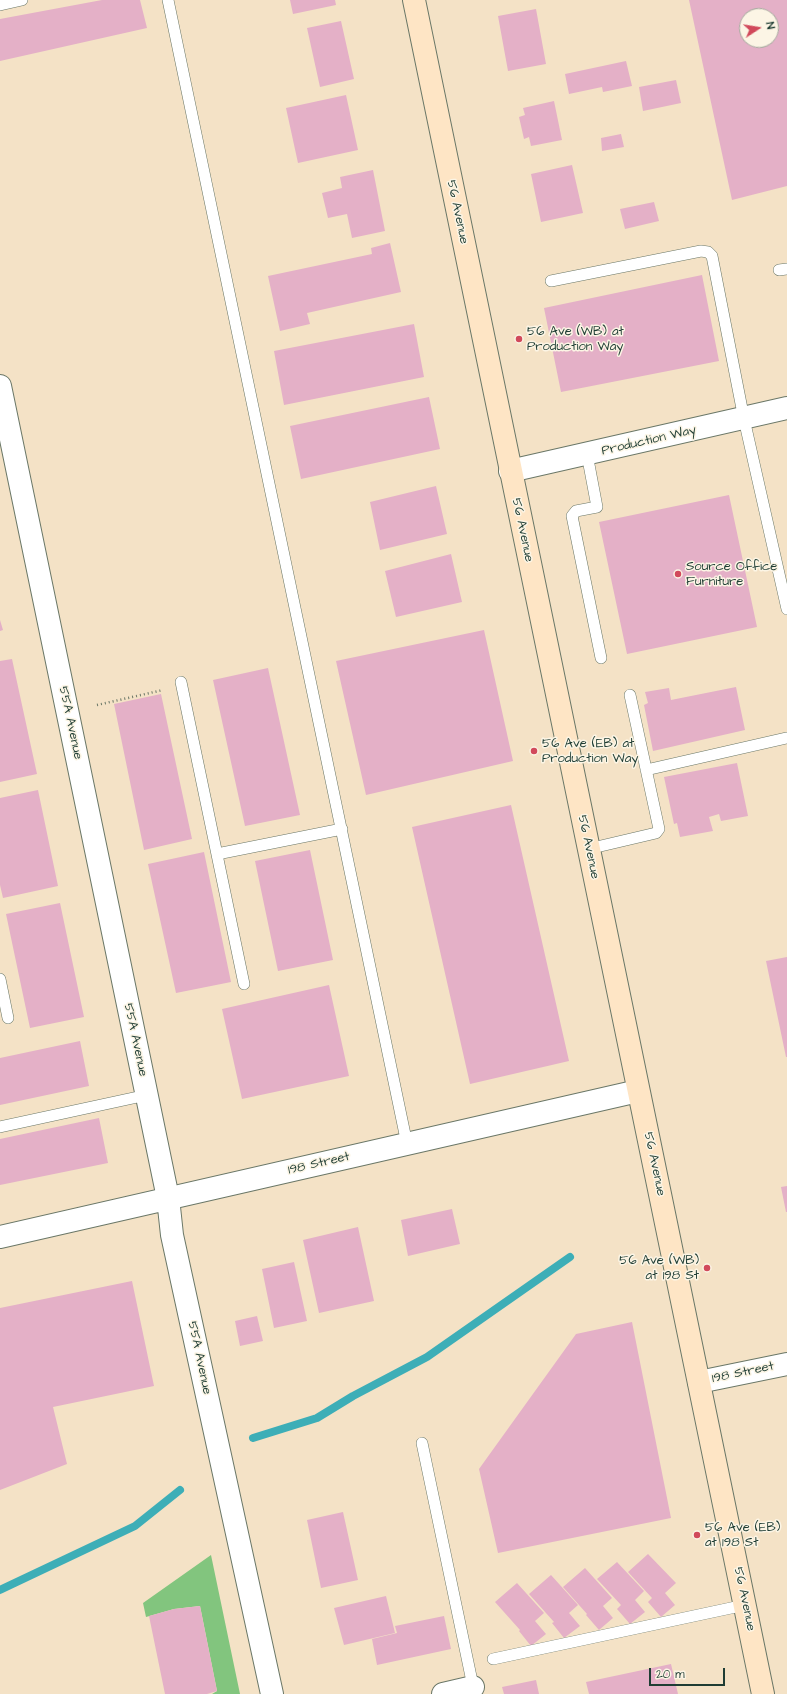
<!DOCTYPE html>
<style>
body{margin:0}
#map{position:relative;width:787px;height:1694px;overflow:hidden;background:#f4e2c6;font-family:"Architects Daughter",sans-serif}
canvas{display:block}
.north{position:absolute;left:739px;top:8px;width:40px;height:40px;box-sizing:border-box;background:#fcf5e5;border:1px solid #a4ab9e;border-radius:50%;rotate:78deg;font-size:11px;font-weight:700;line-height:16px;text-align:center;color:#1f3d34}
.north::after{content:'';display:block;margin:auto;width:14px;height:18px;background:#d1495b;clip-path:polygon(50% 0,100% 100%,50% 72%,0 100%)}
.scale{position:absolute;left:649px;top:1668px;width:76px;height:18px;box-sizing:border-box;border:2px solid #1f3d34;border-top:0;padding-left:5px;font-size:12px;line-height:14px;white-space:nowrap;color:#1f3d34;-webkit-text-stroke:3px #fcf5e5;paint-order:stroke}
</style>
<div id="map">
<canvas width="787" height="1694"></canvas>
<div class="north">N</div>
<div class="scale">20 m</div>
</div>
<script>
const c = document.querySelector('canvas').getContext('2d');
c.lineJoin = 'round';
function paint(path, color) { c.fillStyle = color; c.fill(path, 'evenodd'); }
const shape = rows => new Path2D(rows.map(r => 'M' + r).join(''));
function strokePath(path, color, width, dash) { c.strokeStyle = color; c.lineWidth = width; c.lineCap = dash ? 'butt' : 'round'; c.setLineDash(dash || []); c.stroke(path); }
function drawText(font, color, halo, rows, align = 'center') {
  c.font = font + ' "Architects Daughter",sans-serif'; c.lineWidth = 3; c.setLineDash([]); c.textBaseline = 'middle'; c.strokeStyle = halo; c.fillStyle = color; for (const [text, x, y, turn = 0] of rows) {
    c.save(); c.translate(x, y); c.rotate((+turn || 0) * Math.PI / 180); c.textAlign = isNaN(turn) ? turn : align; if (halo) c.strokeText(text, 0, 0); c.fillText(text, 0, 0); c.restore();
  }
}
paint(shape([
 [211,1555,240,1694,212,1694,217,1691,200,1606,174,1609,146,1617,143,1603]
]), '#82c57e');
strokePath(shape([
 [253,1438,317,1418,353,1396,427,1357,570,1257],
 [0,1590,135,1526,180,1490]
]), '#3daeb7', 8);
paint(shape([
 [102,0,140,0,147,28,0,61,0,19],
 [290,0,335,0,336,5,293,14],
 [689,0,787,0,787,186,732,200],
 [747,16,771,16,771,40,747,40],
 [536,9,546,64,508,71,498,16],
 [341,21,354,79,320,87,307,28],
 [626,61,632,86,603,92,602,87,569,94,565,74],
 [676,80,681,103,643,111,639,87],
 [346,95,358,150,298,163,286,108],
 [554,101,562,140,531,146,529,137,524,139,519,117,525,115,523,108],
 [621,134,624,147,602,151,601,138],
 [572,165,583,213,541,222,531,174],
 [373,170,385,231,352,238,347,214,328,218,322,193,342,188,340,177],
 [654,202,659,221,625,229,620,209],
 [390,243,401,292,307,313,310,324,280,331,268,276,372,254,371,248],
 [702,275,719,361,561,392,544,308],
 [414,324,424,377,284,405,274,351],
 [429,397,440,449,301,479,290,426],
 [436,486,447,534,380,550,370,502],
 [729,495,757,627,627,654,599,522],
 [451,554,462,602,396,617,385,571],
 [0,620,3,630,0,631],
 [484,630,513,761,366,795,336,661],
 [12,659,37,774,0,782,0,661],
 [268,668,300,815,245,826,213,680],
 [736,687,745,730,653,751,644,705,648,703,645,692,669,688,671,700],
 [161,694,192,839,144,850,114,704],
 [737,763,748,816,721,821,719,814,709,817,713,831,680,837,677,823,674,824,664,777],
 [38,790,58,886,3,898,0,885,0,798],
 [511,805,569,1061,470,1084,412,827],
 [310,850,333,960,278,971,255,861],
 [204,852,231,982,176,993,148,864],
 [60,903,84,1017,30,1028,6,914],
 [787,957,787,1057,786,1057,766,961],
 [329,985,349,1076,242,1099,222,1009],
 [80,1041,89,1086,0,1105,0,1058],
 [99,1118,108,1163,0,1185,0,1139],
 [787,1186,787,1212,786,1212,781,1187],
 [452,1209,460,1244,408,1256,401,1220],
 [358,1227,374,1301,319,1313,303,1240],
 [294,1262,307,1321,274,1328,262,1269],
 [132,1281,154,1386,53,1407,67,1464,0,1490,0,1308],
 [257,1316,263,1341,240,1346,235,1321],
 [632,1322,671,1518,498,1553,479,1469,576,1334],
 [343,1512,358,1580,321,1588,307,1520],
 [648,1554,676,1583,665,1593,675,1605,661,1617,648,1602,652,1598,628,1572],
 [617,1562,644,1591,635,1600,645,1612,630,1624,617,1609,621,1605,597,1579],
 [585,1568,612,1598,603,1606,613,1618,599,1630,586,1615,587,1614,563,1587],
 [551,1575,578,1605,569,1613,580,1626,564,1638,552,1623,554,1622,529,1594],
 [517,1583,544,1613,535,1621,546,1634,531,1646,519,1631,520,1630,495,1602],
 [386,1596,395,1633,344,1645,334,1608],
 [200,1606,217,1691,207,1694,165,1694,149,1616,174,1609],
 [444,1616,451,1649,377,1665,372,1639,397,1633,395,1626],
 [671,1664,678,1694,589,1694,586,1682],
 [536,1680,539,1694,504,1694,502,1687]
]), '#e4b0c7');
const service = shape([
 [168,0,407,1144],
 [0,5,22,0],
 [779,270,787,269],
 [551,281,701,251,708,252,712,256,744,419,787,609],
 [587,454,597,507,576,511,572,516,601,658],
 [181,682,244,984],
 [646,770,786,738],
 [588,849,656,833,659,829,630,695],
 [217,854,342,829],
 [0,979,8,1018],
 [0,1127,147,1095],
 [422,1443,474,1691],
 [493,1659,745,1605]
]);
const minor = shape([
 [0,386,168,1198],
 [443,1694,473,1687]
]);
const tertiary = shape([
 [510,471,787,408],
 [168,1198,172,1235,272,1694],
 [0,1237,638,1091],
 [699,1382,787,1364]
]);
const secondary = shape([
 [414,0,763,1694]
]);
strokePath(service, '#6a7767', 12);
strokePath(minor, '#6a7767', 24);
strokePath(tertiary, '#6a7767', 24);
strokePath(secondary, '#6a7767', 24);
strokePath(shape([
 [97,705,163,690]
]), '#6a7767', 2.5, [1, 3]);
strokePath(service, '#fff', 11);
strokePath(minor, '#fff', 22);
strokePath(tertiary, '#fff', 22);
strokePath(secondary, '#fee5c5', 22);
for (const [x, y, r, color] of [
 [519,339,4,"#d1495b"],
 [678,574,4,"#d1495b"],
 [534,751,4,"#d1495b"],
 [707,1268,4,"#d1495b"],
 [697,1535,4,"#d1495b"]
]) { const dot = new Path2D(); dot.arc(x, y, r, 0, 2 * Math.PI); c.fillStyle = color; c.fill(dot); strokePath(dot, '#fcf5e5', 1.5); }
drawText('13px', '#1f3d34', '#fcf5e5', [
 ["56 Avenue",457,212,78],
 ["Production Way",649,441,-13],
 ["56 Avenue",522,530,78],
 ["55A Avenue",70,723,78],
 ["56 Avenue",588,847,78],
 ["55A Avenue",135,1040,78],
 ["198 Street",319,1164,-13],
 ["56 Avenue",654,1164,78],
 ["55A Avenue",199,1358,78],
 ["198 Street",743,1373,-12],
 ["56 Avenue",744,1599,78]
]);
drawText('13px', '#1f3d34', '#fcf5e5', [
 ["56 Ave (WB) at",527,332],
 ["Production Way",527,347],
 ["Source Office",686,567],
 ["Furniture",686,582],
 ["56 Ave (EB) at",542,744],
 ["Production Way",542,759],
 ["56 Ave (WB)",699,1261,"right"],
 ["at 198 St",699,1276,"right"],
 ["56 Ave (EB)",705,1528],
 ["at 198 St",705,1543]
], 'left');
</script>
